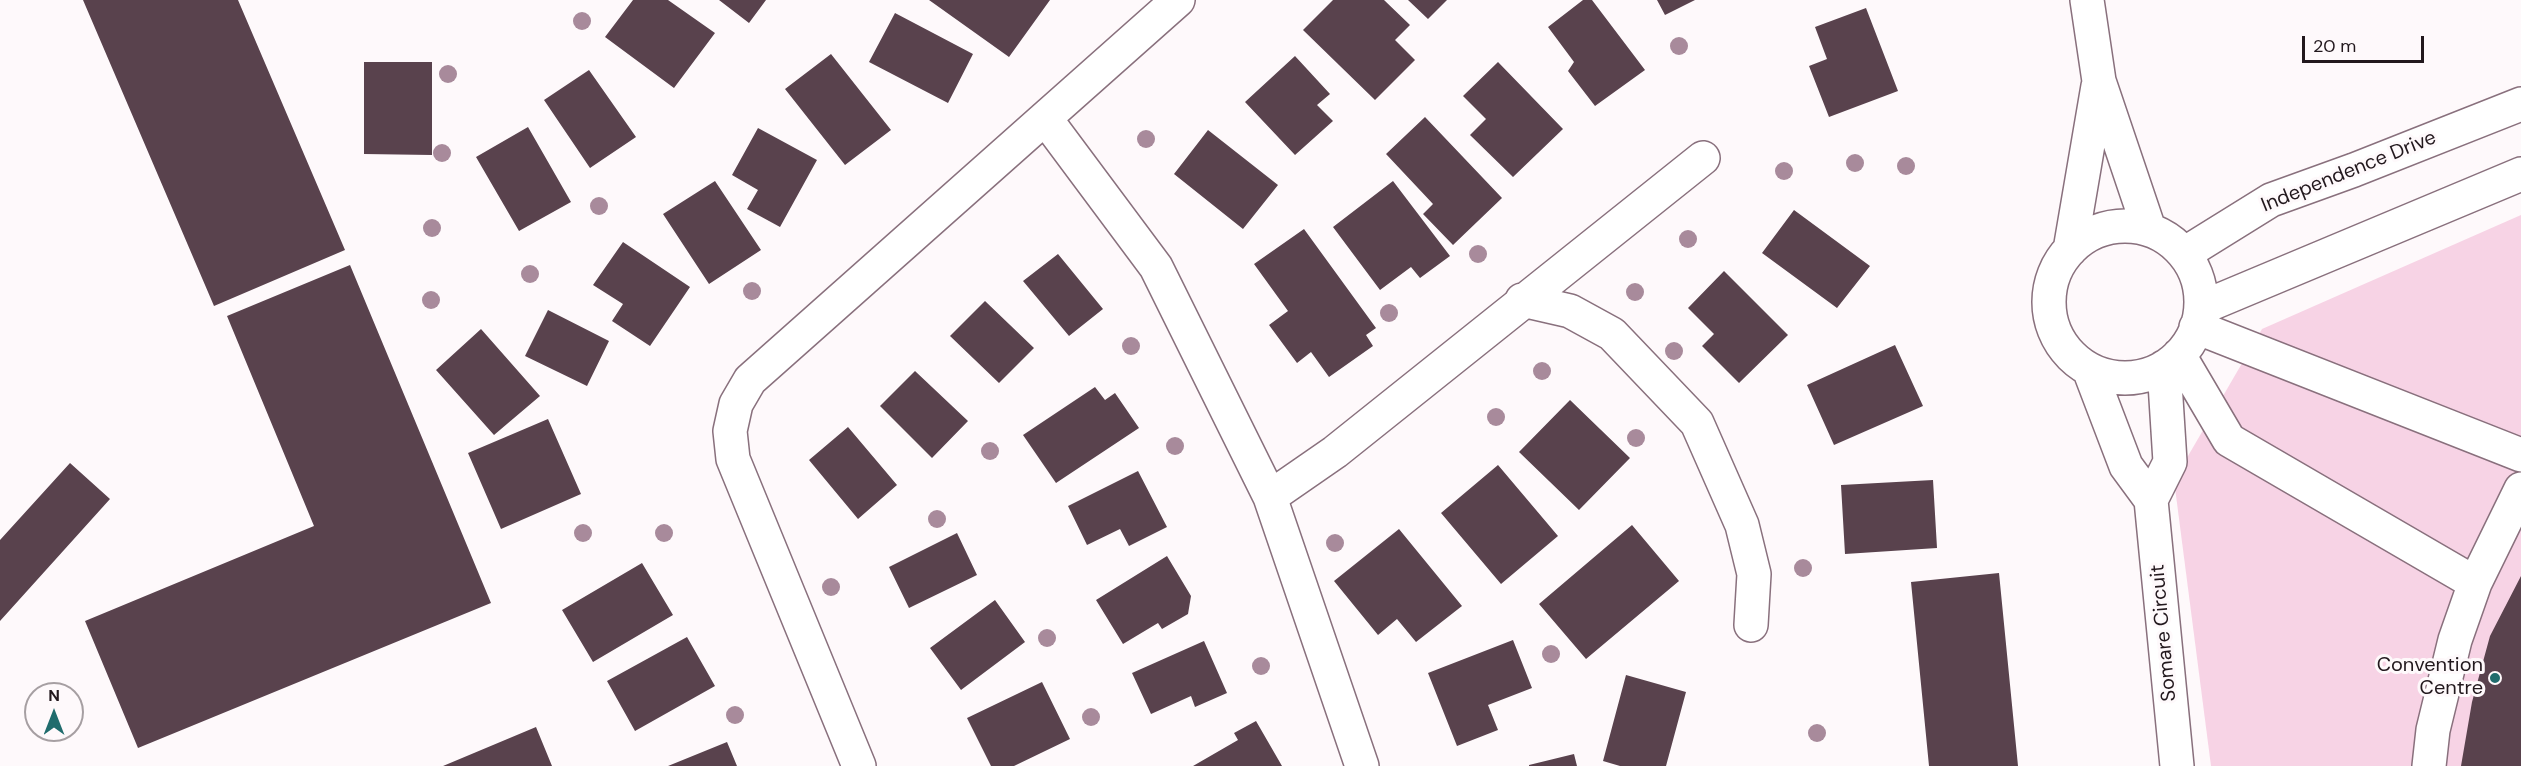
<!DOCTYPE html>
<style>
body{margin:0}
#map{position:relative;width:2521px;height:766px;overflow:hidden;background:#fef9fb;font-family:"DM Sans",sans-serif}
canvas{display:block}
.north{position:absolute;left:24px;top:682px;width:60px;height:60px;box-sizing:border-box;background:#fef9fb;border:2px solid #a69fa2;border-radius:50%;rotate:0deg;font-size:16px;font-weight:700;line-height:24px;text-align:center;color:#22181d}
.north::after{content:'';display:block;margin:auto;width:21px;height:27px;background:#206c6d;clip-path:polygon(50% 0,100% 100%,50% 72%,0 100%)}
.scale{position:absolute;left:2302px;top:36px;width:122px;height:27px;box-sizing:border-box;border:3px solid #22181d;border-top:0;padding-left:8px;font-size:18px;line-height:21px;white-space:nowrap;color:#22181d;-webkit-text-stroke:4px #fef9fb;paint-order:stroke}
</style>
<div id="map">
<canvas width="2521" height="766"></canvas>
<div class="north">N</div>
<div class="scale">20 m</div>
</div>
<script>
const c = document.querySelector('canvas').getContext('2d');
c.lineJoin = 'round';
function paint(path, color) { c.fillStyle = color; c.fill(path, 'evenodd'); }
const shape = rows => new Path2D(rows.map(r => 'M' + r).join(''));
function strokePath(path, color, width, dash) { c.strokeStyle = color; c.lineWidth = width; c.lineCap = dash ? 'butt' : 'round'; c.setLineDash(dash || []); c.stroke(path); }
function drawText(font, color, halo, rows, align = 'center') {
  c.font = font + ' "DM Sans",sans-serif'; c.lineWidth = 6; c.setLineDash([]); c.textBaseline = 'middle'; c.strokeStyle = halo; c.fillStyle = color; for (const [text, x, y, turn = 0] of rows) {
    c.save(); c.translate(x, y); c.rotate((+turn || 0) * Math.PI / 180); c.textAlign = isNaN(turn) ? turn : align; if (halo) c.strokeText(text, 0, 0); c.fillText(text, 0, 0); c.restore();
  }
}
paint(shape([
 [2521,215,2521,766,2211,766,2174,480,2262,329]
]), '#f7d3e5');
paint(shape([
 [83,0,238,0,345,250,214,306],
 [633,0,668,0,715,33,674,88,605,37],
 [719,0,766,0,749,23],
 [929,0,1050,0,1009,57],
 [1333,0,1384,0,1410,25,1395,40,1415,60,1375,100,1303,30],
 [1408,0,1447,0,1428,19],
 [1583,0,1592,0,1645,70,1595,106,1568,71,1574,62,1548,27],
 [1657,0,1695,0,1665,15],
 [1866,8,1898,91,1829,117,1809,66,1827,59,1815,27],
 [895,13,973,54,948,103,869,62],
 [831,54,891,130,845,165,785,89],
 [1295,56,1330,94,1317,105,1333,121,1295,155,1245,102],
 [364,62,432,62,432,155,364,154],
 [1498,62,1563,129,1513,177,1470,135,1486,119,1463,96],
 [589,70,636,137,590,168,544,100],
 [1425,117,1502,198,1453,245,1423,214,1433,204,1386,154],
 [528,127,571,202,519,231,476,157],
 [758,128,817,160,780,227,747,209,758,190,732,175],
 [1208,130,1278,185,1243,229,1174,174],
 [715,181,761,250,709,284,663,214],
 [1393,181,1450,256,1420,278,1411,267,1380,290,1333,227],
 [1794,210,1870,266,1837,308,1762,253],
 [1304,229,1376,328,1366,335,1373,346,1329,377,1311,352,1297,363,1269,325,1288,311,1254,264],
 [623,242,690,287,650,346,612,321,623,304,593,285],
 [1058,254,1103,309,1069,336,1023,281],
 [350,265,491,603,138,748,85,621,314,526,227,316],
 [1724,271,1788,335,1739,383,1702,346,1714,334,1688,308],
 [985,301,1034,348,999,383,950,336],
 [548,310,609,341,587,386,525,356],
 [481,329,540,396,494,435,436,370],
 [1895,345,1923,406,1834,445,1807,385],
 [915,371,968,421,932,458,880,406],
 [1095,387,1105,400,1115,393,1139,428,1056,483,1023,435],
 [1570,400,1630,458,1579,510,1519,452],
 [548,419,581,494,501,529,468,453],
 [848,427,897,485,858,519,809,460],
 [70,463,110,499,0,621,0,540],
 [1498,465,1558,536,1501,584,1441,513],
 [1138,471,1167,527,1129,546,1120,529,1087,545,1068,506],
 [1933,480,1937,548,1845,554,1841,485],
 [1632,525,1679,581,1586,659,1539,604],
 [1399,529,1462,606,1416,642,1397,619,1378,635,1334,581],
 [957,533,977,575,909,608,889,567],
 [1167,556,1191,596,1188,614,1162,629,1158,623,1123,644,1096,600],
 [642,563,673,615,593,662,562,610],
 [1999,573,2018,766,1929,766,1911,582],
 [2521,576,2521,766,2461,766,2472,702,2490,636],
 [995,600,1025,642,961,690,930,648],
 [687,637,715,686,635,731,607,681],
 [1513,640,1532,688,1488,705,1498,730,1457,746,1428,673],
 [1204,641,1227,693,1195,707,1191,696,1151,714,1132,673],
 [1626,675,1686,692,1666,766,1620,766,1603,761],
 [1042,682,1070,739,1014,766,991,766,967,718],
 [1256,721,1282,766,1193,766,1238,740,1234,733],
 [536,727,552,766,443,766],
 [727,742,737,766,668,766],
 [1574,754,1577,766,1529,766,1529,765]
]), '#59424d');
const minor = shape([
 [2087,0,2099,81,2149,229],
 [1045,118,1156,267,1270,497],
 '2049 302a76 76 0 1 1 152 0a76 76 0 1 1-152 0Z',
 [2070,250,2098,86],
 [2184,254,2271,200,2354,170,2521,104],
 [1522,300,1570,311,1612,334,1697,423,1742,525,1754,574,1751,625],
 [2201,308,2521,174],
 [2196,327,2521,455],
 [2179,355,2229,440,2475,583],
 [2089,369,2126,466,2151,500,2177,766],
 [2151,500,2170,462,2164,367],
 [859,766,733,459,730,431,736,404,750,380,1178,0],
 [1362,766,1270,497,1335,452,1703,158],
 [2429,766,2433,730,2455,640,2475,583,2521,489]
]);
strokePath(minor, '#89707d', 36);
strokePath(minor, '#fff', 33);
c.fillStyle = '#a88a9b';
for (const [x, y] of [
 [582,21],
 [1679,46],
 [448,74],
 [1146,139],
 [442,153],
 [1855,163],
 [1906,166],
 [1784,171],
 [599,206],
 [432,228],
 [1688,239],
 [1478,254],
 [530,274],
 [752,291],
 [1635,292],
 [431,300],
 [1389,313],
 [1131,346],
 [1674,351],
 [1542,371],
 [1496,417],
 [1636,438],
 [1175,446],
 [990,451],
 [937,519],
 [583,533],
 [664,533],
 [1335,543],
 [1803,568],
 [831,587],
 [1047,638],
 [1551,654],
 [1261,666],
 [735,715],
 [1091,717],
 [1817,733]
]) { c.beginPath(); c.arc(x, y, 9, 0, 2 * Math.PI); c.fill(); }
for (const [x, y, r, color] of [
 [2495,678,6,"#206c6d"]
]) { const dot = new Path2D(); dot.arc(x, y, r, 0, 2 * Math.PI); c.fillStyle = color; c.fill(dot); strokePath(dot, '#fef9fb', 2); }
drawText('20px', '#22181d', '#fef9fb', [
 ["Independence Drive",2349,172,-22],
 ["Somare Circuit",2164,633,-95]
]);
drawText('20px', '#22181d', '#fef9fb', [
 ["Convention",2483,666],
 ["Centre",2483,689]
], 'right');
</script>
